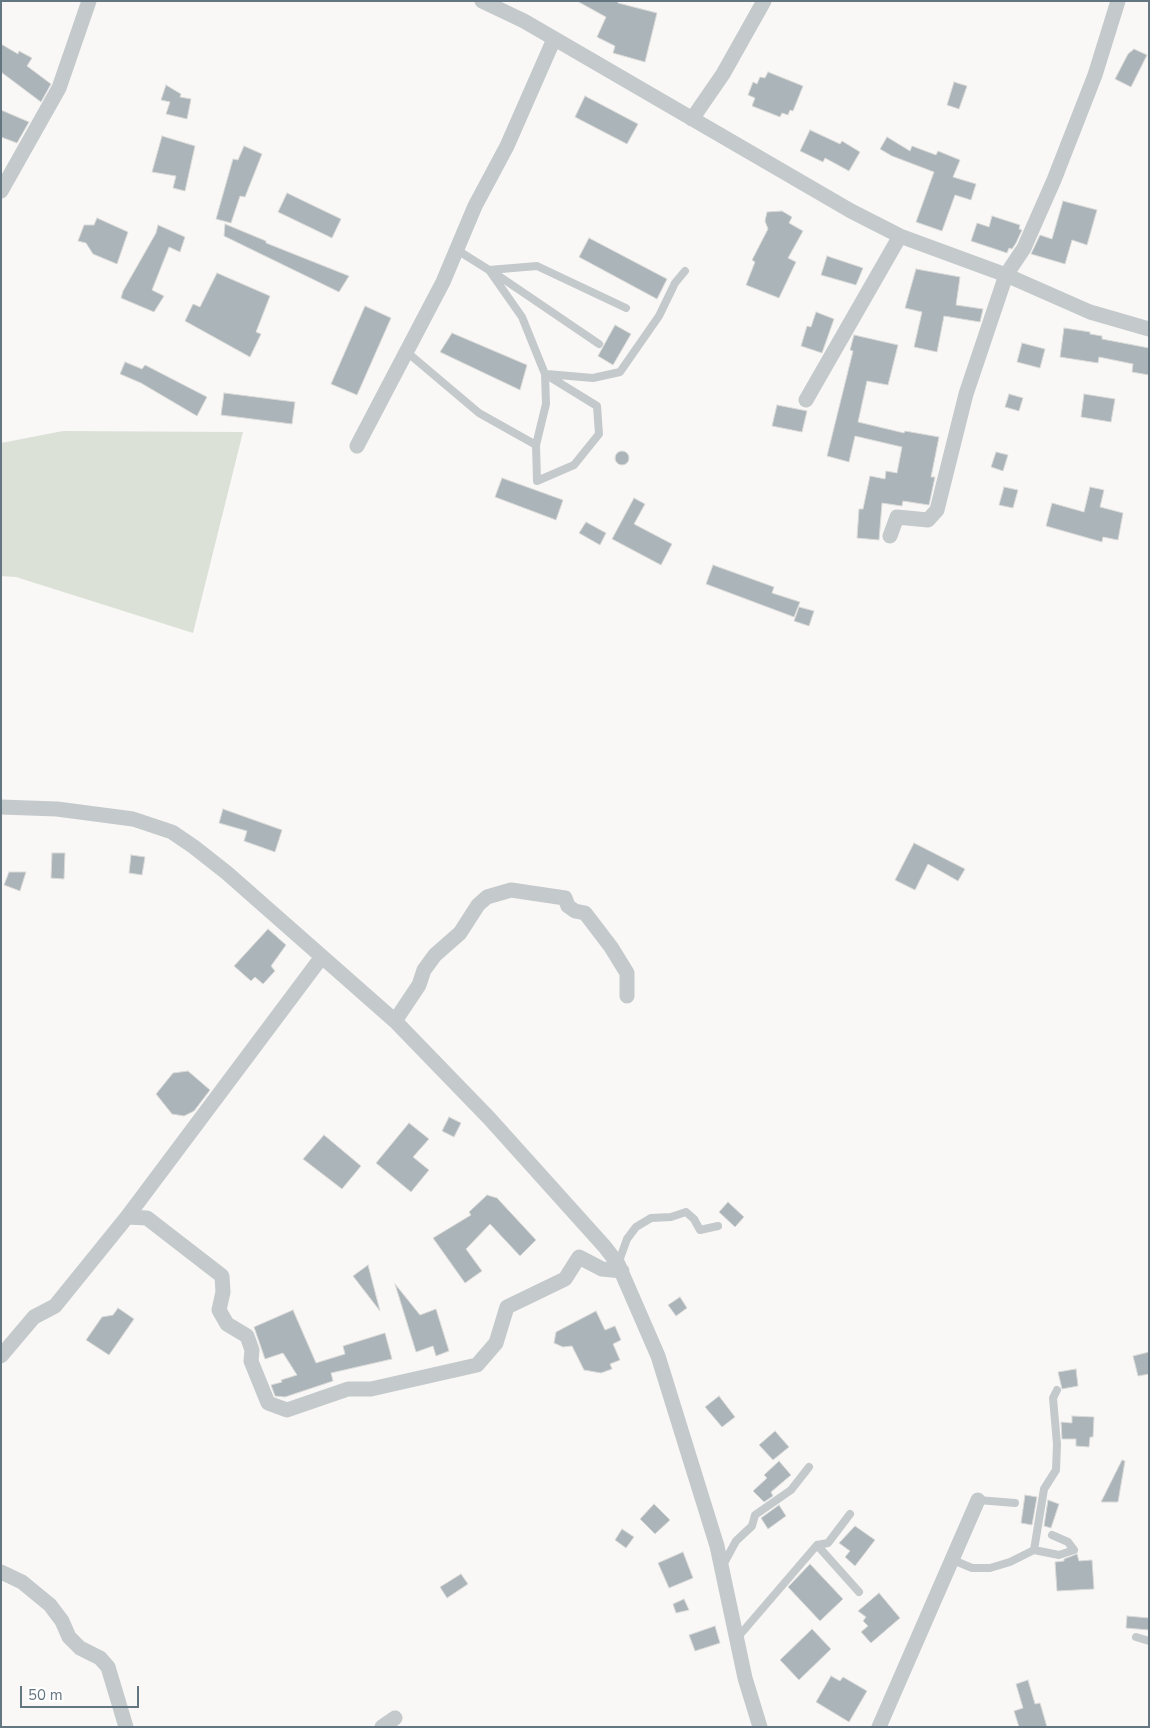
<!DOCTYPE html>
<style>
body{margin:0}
#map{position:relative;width:1150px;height:1728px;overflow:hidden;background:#f9f8f6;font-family:"Nunito Sans",sans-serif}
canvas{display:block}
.frame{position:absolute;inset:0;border:2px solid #637682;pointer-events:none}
.scale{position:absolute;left:20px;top:1686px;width:119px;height:22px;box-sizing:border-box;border:2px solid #637682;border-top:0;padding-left:6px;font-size:15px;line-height:18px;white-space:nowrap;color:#637682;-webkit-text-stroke:4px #fff;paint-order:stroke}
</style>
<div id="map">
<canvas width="1150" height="1728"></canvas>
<div class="frame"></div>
<div class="scale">50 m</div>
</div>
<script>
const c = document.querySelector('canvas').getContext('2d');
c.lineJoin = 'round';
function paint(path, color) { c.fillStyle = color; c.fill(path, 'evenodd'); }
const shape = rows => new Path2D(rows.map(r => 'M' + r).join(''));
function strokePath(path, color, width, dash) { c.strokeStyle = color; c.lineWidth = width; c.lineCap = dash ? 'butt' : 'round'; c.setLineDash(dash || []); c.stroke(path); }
paint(shape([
 [63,431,243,432,193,633,16,577,1,576,1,443]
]), '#dbe1d7');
const building = shape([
 [577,1,618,1,618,3,657,13,645,62,613,53,615,46,597,37,606,17,577,1],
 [1,44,18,54,19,51,32,58,27,66,51,84,41,102,1,72,1,44],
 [1134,49,1147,55,1131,87,1115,79,1128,54,1134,49],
 [768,72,803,86,793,111,790,110,788,115,782,113,780,117,752,106,755,98,748,95,753,82,757,84,760,77,765,78,768,72],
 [954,82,967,86,959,109,947,105,954,82],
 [166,85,181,94,180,97,191,99,187,119,166,114,170,102,161,100,166,85],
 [585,96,638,124,627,144,575,117,585,96],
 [1,110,29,122,17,143,1,137,1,110],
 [810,130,840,144,842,141,860,152,849,171,825,158,823,162,800,151,810,130],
 [162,136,195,146,185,191,173,188,176,176,152,172,162,136],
 [887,137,910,151,912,146,936,155,938,151,960,160,953,177,976,184,971,200,955,195,942,231,916,222,934,172,892,156,880,149,887,137],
 [244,146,262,154,245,197,240,196,231,223,216,219,233,159,238,160,244,146],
 [287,193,341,219,332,238,278,212,287,193],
 [1063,201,1097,210,1087,245,1072,240,1065,264,1031,254,1040,235,1052,239,1063,201],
 [782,211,792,217,789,223,803,231,788,258,796,262,779,298,746,285,755,262,752,260,768,229,765,221,767,212,782,211],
 [992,216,1020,225,1019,229,1022,230,1016,243,1012,249,1009,248,1007,253,971,241,977,223,989,227,992,216],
 [97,218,128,232,117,264,93,254,86,243,78,241,84,225,94,225,97,218],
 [225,224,266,241,266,243,349,276,339,292,224,236,225,224],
 [158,225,185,237,180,252,169,247,152,290,164,296,154,312,121,298,123,291,156,233,158,225],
 [589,238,667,279,657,299,579,257,589,238],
 [827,256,863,268,856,285,821,275,827,256],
 [916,269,960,277,956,305,983,309,980,322,944,316,937,352,914,347,922,312,905,308,916,269],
 [217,273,270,296,256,332,261,334,250,357,185,321,193,304,200,307,217,273],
 [365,306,391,318,357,395,331,384,365,306],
 [816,312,834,319,822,353,801,346,807,326,811,327,816,312],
 [615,325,631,334,613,365,598,356,615,325],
 [1064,328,1090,332,1090,334,1102,336,1102,339,1149,348,1149,375,1132,372,1133,364,1099,357,1098,363,1060,357,1064,328],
 [452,333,527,365,520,390,440,352,452,333],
 [854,335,898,345,888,385,867,381,858,422,904,433,905,431,939,437,931,477,935,477,929,505,903,501,902,506,882,503,879,540,857,538,859,509,863,509,870,476,885,479,886,471,897,473,902,447,855,436,849,462,827,456,853,351,850,350,854,335],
 [1022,343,1045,349,1040,368,1017,362,1022,343],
 [125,362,142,369,145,365,207,397,197,416,141,383,120,374,125,362],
 [224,393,295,402,292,424,221,415,224,393],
 [1009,394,1023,398,1019,411,1005,407,1009,394],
 [1084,394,1115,399,1111,422,1081,417,1084,394],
 [777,405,807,411,802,432,772,426,777,405],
 '615 458a7 7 0 1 1 14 0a7 7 0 1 1-14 0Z',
 [996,452,1008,455,1003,471,991,467,996,452],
 [502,478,563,500,556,520,495,497,502,478],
 [1004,487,1018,490,1013,508,999,505,1004,487],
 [1090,487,1104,490,1100,507,1123,513,1118,540,1103,537,1102,542,1046,526,1052,503,1084,512,1090,487],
 [634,498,645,504,634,524,672,544,661,565,612,539,634,498],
 [586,522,606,533,600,545,579,533,586,522],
 [713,565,774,587,772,593,800,602,794,617,706,584,713,565],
 [799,607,814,611,809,626,794,621,799,607],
 [223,809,282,830,275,852,244,841,247,831,219,823,223,809],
 [914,843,965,869,958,881,928,864,915,890,895,880,914,843],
 [52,853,65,853,64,879,51,878,52,853],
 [131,855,145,857,142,875,129,873,131,855],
 [9,872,26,872,20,891,4,885,9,872],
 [268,929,286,945,271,966,275,971,263,984,255,977,251,981,234,966,268,929],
 [188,1071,210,1090,194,1111,184,1116,172,1114,156,1094,173,1073,188,1071],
 [449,1117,461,1123,454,1137,442,1131,449,1117],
 [409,1123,429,1139,413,1157,429,1170,411,1192,376,1163,409,1123],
 [324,1135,361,1166,342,1189,303,1159,324,1135],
 [487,1195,497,1198,536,1240,520,1256,490,1224,466,1249,482,1271,465,1283,433,1238,471,1215,469,1212,487,1195],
 [728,1202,744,1217,735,1227,719,1212,728,1202],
 [368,1265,380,1311,353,1276,368,1265],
 [395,1284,420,1315,436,1309,449,1351,436,1356,433,1346,416,1352,395,1284],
 [680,1297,687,1308,676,1316,668,1305,680,1297],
 [118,1308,134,1319,109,1355,86,1340,102,1317,113,1315,118,1308],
 [293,1310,316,1363,345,1354,343,1346,385,1333,392,1359,331,1373,333,1381,285,1397,275,1396,271,1385,282,1382,281,1380,297,1375,283,1353,265,1359,254,1327,293,1310],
 [596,1311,605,1330,615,1326,621,1340,613,1344,620,1360,610,1364,612,1369,601,1373,584,1370,572,1346,563,1347,554,1343,556,1332,596,1311],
 [1149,1352,1149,1374,1138,1376,1133,1356,1149,1352],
 [1076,1369,1078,1386,1062,1389,1058,1372,1076,1369],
 [719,1396,735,1417,722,1427,705,1407,719,1396],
 [1072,1416,1094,1417,1093,1437,1090,1437,1089,1447,1076,1446,1076,1439,1062,1439,1061,1422,1072,1423,1072,1416],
 [775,1431,789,1447,773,1460,759,1445,775,1431],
 [1122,1460,1125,1461,1118,1502,1101,1502,1122,1460],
 [779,1461,791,1475,771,1492,773,1496,764,1502,753,1491,767,1478,764,1475,779,1461],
 [1025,1495,1037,1497,1032,1525,1021,1523,1025,1495],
 [1048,1500,1059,1504,1051,1528,1044,1526,1048,1500],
 [654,1504,670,1520,655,1534,640,1519,654,1504],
 [779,1505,786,1516,768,1529,761,1518,779,1505],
 [855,1526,875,1540,855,1566,845,1557,850,1551,839,1543,855,1526],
 [622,1529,634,1537,626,1548,615,1540,622,1529],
 [683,1552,693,1578,669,1588,658,1563,683,1552],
 [1077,1554,1079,1561,1092,1560,1094,1589,1057,1591,1055,1562,1064,1561,1064,1559,1077,1554],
 [810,1564,843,1599,820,1621,788,1587,810,1564],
 [461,1574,468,1584,447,1598,440,1587,461,1574],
 [879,1593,900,1618,871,1643,861,1632,868,1626,863,1621,866,1617,858,1611,879,1593],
 [684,1599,689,1610,676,1613,673,1604,684,1599],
 [1127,1616,1149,1618,1149,1630,1126,1628,1127,1616],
 [715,1626,720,1643,695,1651,689,1635,715,1626],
 [812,1629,831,1649,799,1680,780,1660,812,1629],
 [831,1676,840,1681,843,1677,867,1691,849,1722,816,1702,831,1676],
 [1028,1680,1035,1704,1040,1703,1047,1727,1019,1727,1014,1711,1023,1708,1016,1684,1028,1680]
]);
paint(building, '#aab4b9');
strokePath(building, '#dadad8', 1);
strokePath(shape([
 [457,250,489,270,522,317,545,374,546,404,536,445,537,481,574,465,599,434,597,406,545,374],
 [489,270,537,266,626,308],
 [493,272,599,344],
 [408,353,479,413,536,445],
 [547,374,593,378,620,372,659,316,675,283,685,271],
 [618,1264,627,1239,636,1227,651,1218,671,1217,686,1212,694,1219,700,1230,718,1226],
 [978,1500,1015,1503],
 [817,1545,859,1592],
 [1034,1550,1059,1555,1074,1550,1068,1542,1052,1535],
 [953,1560,972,1568,990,1568,1010,1562,1034,1550,1044,1489,1056,1470,1057,1444,1053,1398,1057,1390],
 [723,1565,736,1541,752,1526,755,1515,791,1490,809,1467],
 [738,1637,817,1545,828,1543,850,1514],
 [1136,1637,1149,1641]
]), '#c4c9cc', 8);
strokePath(shape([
 [482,1,524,21,851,211,900,236,1006,275,1090,312,1149,329],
 [692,119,723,74,764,1],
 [1,191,59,88,89,1],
 [806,400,900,236],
 [357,446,443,282,475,206,507,146,554,39],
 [890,536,897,517,928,520,937,510,966,394,1006,275,1024,248,1054,180,1095,75,1118,1],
 [1,807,57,809,133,819,172,832,194,847,227,873,395,1021,489,1118,605,1247,618,1264,658,1356,717,1546,745,1678,760,1727],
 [395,1021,419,985,424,970,435,955,460,933,478,905,487,897,511,890,565,898,568,906,575,911,585,913,611,947,627,973,627,996],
 [127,1217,147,1218,222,1276,223,1292,219,1310,227,1324,247,1336,252,1350,251,1361,268,1403,287,1410,348,1389,371,1389,477,1365,496,1343,507,1307,565,1279,579,1257,602,1269,622,1271],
 [1,1356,34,1317,55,1306,127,1217,321,958],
 [1,1572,22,1582,50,1605,62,1621,69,1637,80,1648,100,1658,108,1667,126,1727],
 [382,1727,395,1718],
 [879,1727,978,1500]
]), '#c4c9cc', 15);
</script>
